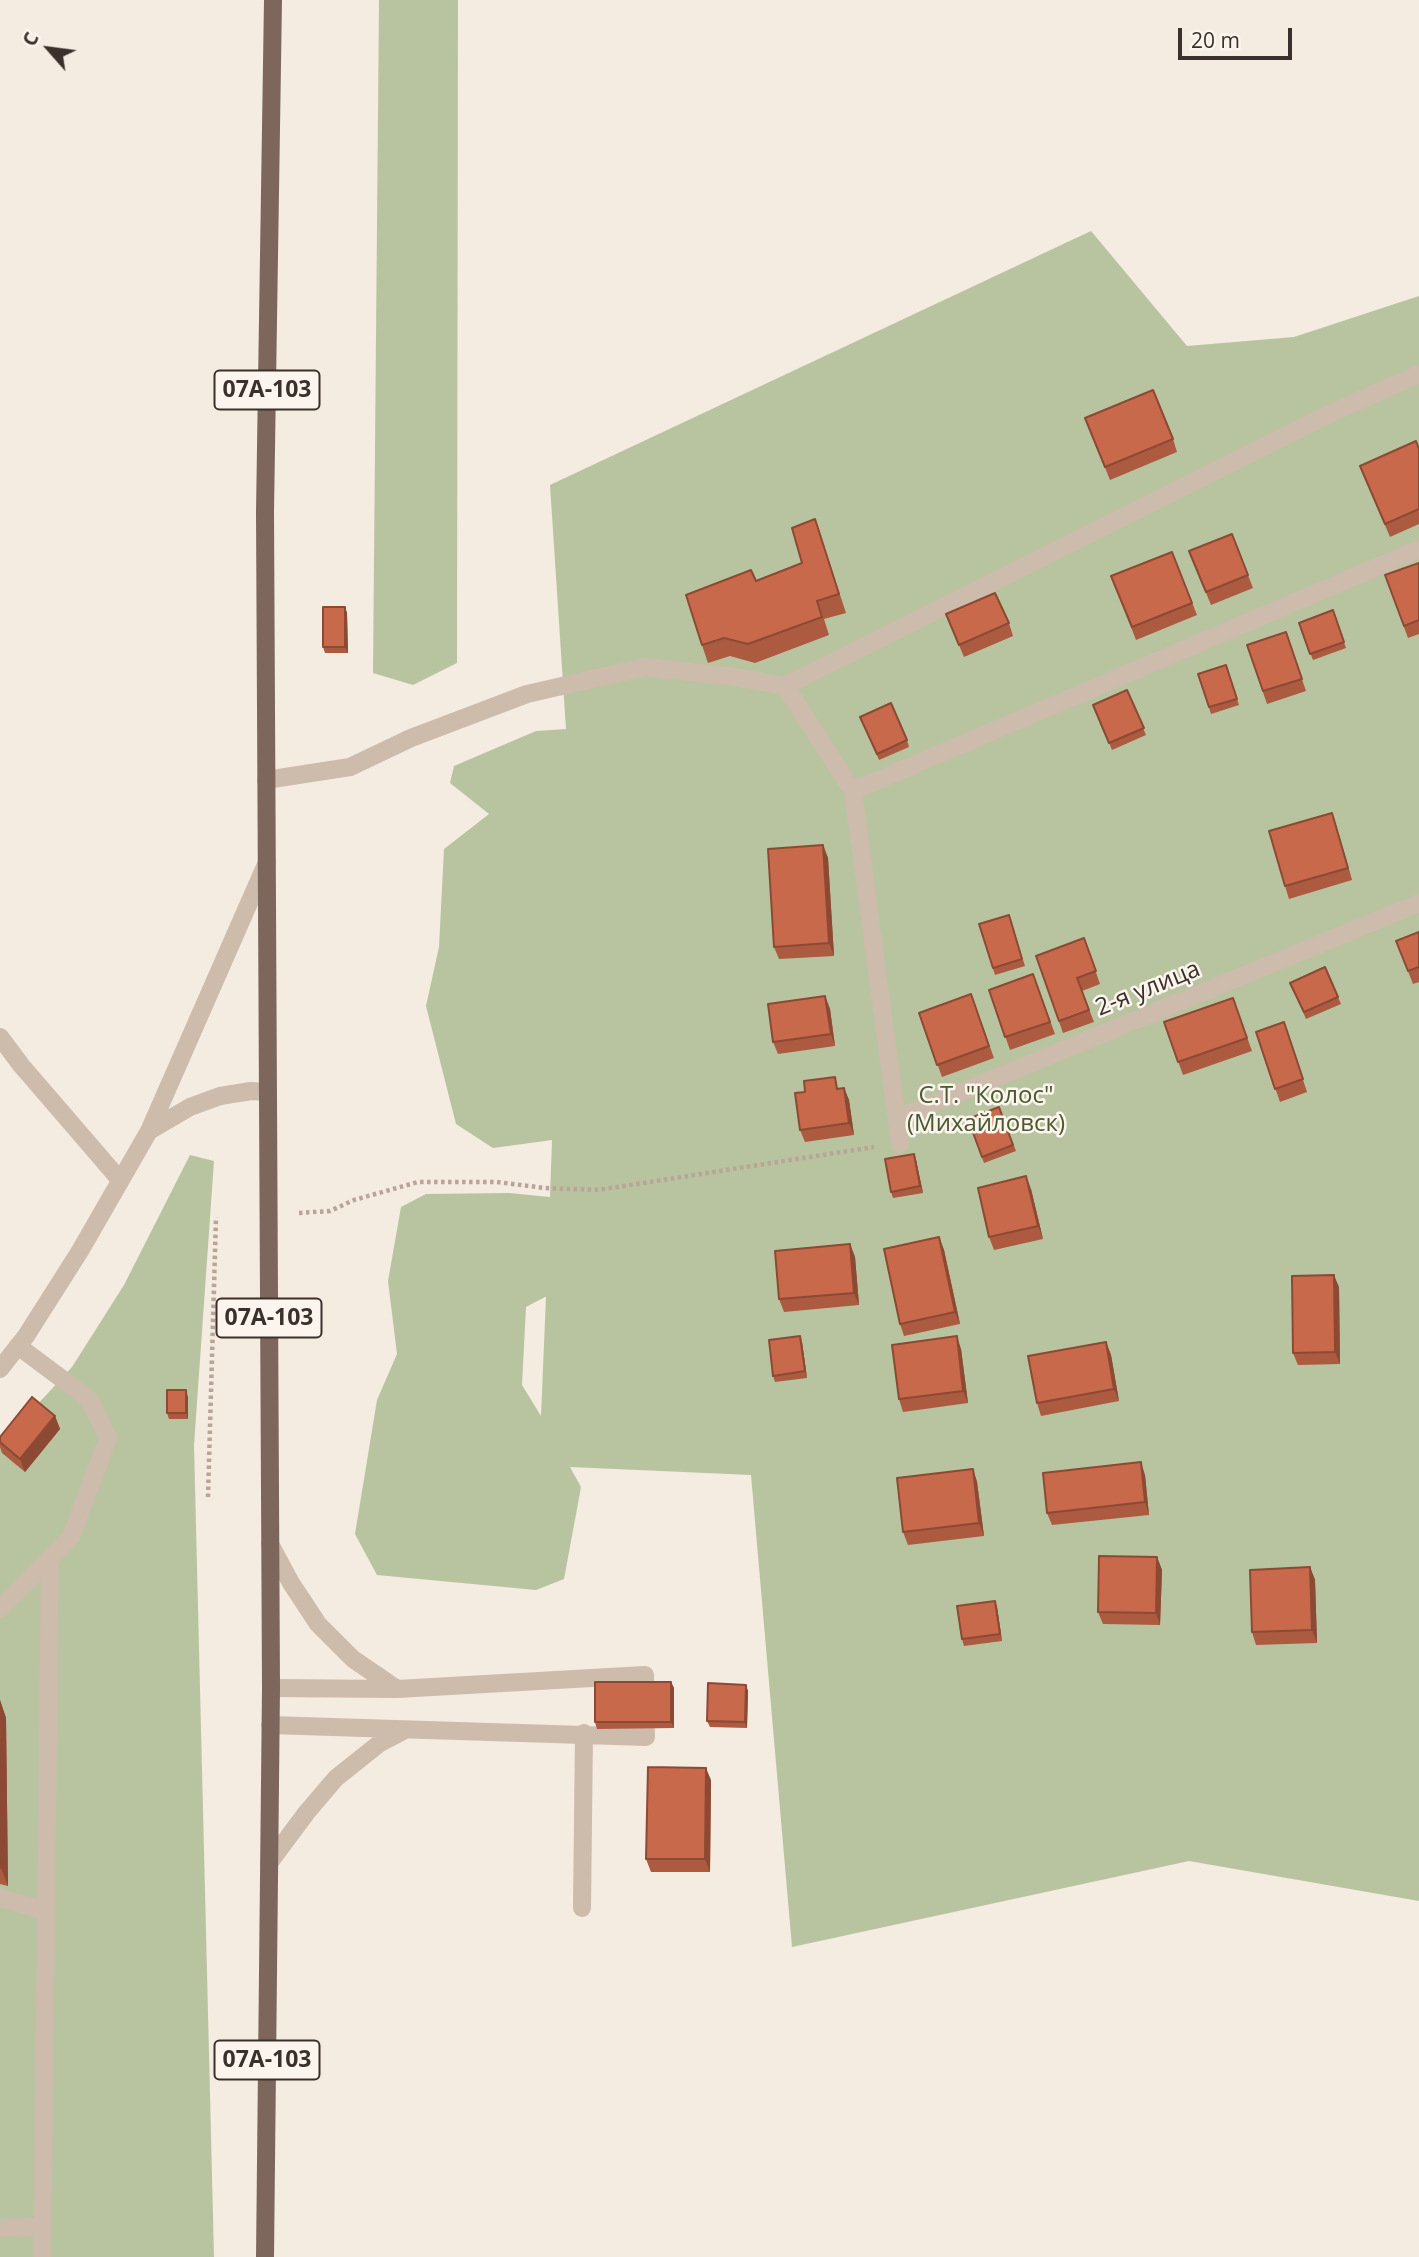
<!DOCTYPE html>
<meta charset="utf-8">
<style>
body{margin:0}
#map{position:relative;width:1419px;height:2257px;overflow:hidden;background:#f4ebe1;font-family:"Open Sans",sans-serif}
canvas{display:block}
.north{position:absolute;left:14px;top:14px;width:70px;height:70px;-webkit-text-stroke:5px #fbf5ee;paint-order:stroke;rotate:298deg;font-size:19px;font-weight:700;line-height:28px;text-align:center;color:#3b302b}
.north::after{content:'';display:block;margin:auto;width:24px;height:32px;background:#3b302b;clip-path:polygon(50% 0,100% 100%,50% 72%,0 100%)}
.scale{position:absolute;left:1178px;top:28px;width:114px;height:32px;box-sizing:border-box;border:4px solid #3b302b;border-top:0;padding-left:9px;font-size:21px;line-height:24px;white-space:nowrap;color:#3b302b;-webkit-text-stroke:5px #fbf5ee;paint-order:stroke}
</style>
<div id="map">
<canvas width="1419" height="2257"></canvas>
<div class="north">С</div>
<div class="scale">20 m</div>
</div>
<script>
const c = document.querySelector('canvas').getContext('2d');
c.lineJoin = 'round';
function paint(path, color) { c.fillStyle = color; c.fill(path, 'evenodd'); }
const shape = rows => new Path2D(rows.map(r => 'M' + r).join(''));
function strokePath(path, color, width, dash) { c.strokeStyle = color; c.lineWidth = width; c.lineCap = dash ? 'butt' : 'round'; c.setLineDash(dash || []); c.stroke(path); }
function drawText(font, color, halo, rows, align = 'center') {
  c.font = font + ' "Open Sans",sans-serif'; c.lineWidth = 5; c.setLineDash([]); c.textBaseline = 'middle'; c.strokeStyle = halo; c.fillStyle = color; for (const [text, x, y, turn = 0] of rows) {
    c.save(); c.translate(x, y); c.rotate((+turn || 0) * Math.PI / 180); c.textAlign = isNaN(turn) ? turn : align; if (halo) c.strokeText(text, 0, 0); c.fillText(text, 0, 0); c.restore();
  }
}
paint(shape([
 [379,0,458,0,457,663,413,685,373,673],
 [1091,231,1187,346,1294,337,1419,296,1419,1901,1189,1861,792,1947,751,1475,570,1467,581,1487,564,1579,536,1590,377,1575,355,1534,377,1400,397,1354,388,1281,401,1207,426,1194,509,1193,550,1197,552,1140,493,1148,456,1124,426,1006,439,947,444,849,489,814,450,783,454,766,536,731,566,729,550,485],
 [545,1297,546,1297,541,1416,522,1385,526,1307],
 [190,1155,214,1161,194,1445,214,2257,0,2257,0,1445,72,1367,124,1285]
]), '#b8c4a0');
strokePath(shape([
 [299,1213,330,1211,354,1200,418,1182,497,1182,545,1188,598,1190,874,1147],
 [208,1497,216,1217]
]), '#b9a596', 4.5, [3.5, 3.5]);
strokePath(shape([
 [270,1544,291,1583,318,1624,353,1659,397,1689],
 [0,1609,71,1537,108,1438,89,1399,18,1346],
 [270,1725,646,1737,645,1675,397,1689,271,1688],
 [269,1863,307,1812,336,1778,380,1743,405,1730],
 [0,1898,46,1911],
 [582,1908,584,1733],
 [0,2228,42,2227],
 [42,2257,50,1559]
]), '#cdbbac', 18);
strokePath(shape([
 [785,686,1329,414,1419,374],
 [266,780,350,767,411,738,527,694,645,667,735,677,785,686,853,791,900,1144],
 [853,791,1419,549],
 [0,1037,21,1065,120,1180],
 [896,1119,1419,903]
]), '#cdbbac', 18);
strokePath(shape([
 [149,1131,190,1107,220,1096,251,1091,268,1092],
 [0,1369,26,1336,80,1251,149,1131,267,862]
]), '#cdbbac', 18);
strokePath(shape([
 [265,2257,271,1688,265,512,273,0]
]), '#7d675c', 18);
paint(shape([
 [1085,418,1173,439,1177,452,1110,480],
 [1419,449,1419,524,1390,537,1360,466],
 [821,537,846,613,824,619,829,635,755,663,730,656,708,663,702,645,756,581,802,563],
 [1189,551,1248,575,1253,588,1211,605],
 [1172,552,1197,615,1136,640,1111,576],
 [1419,563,1419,634,1408,638,1385,575],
 [345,607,347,613,348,653,325,653,323,647],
 [1333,610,1346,648,1313,660,1299,623],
 [946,614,1009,623,1013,636,964,657],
 [1286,632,1306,691,1267,704,1247,645],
 [1226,665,1239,705,1211,714,1198,674],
 [1127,690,1146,735,1112,750,1093,705],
 [860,717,907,740,909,747,879,760],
 [1332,813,1352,880,1289,899,1285,886],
 [823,845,828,858,834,956,779,959,774,947],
 [1009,915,1025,966,995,975,979,924],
 [1419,932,1419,982,1413,984,1396,941],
 [1084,938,1100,984,1082,991,1094,1022,1063,1033,1036,956],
 [1033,974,1055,1034,1010,1050,989,990],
 [1290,983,1338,997,1341,1004,1306,1019],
 [971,994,994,1058,942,1077,919,1013],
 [825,996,830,1009,835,1046,778,1054,773,1042],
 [1233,998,1252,1051,1183,1075,1164,1022],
 [1284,1022,1307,1092,1280,1102,1256,1032],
 [839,1088,844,1088,849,1100,854,1135,805,1142,800,1130],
 [999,1107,1016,1151,984,1163,968,1119],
 [916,1160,923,1193,893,1198,891,1192],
 [1031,1189,1043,1239,994,1250,989,1237],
 [939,1237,944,1250,960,1324,904,1336,900,1324],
 [850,1244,855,1257,859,1305,784,1312,779,1299],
 [1339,1287,1340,1364,1298,1365,1293,1353],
 [802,1342,807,1378,775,1382,773,1376],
 [1106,1342,1111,1355,1119,1401,1041,1416,1037,1403],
 [961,1349,968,1403,903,1412,899,1399],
 [188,1397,188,1419,169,1419,167,1413],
 [55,1416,60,1429,25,1472,2,1453,0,1447,0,1437],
 [973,1469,977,1482,984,1536,908,1545,903,1532],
 [1145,1475,1149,1515,1052,1525,1047,1513],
 [1157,1557,1162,1570,1160,1625,1103,1624,1098,1612],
 [1310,1567,1315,1580,1317,1643,1256,1645,1252,1632],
 [995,1601,997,1607,1002,1641,964,1646,962,1639],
 [671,1682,674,1688,674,1728,597,1729,595,1722],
 [746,1685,748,1691,747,1728,710,1727,707,1721],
 [0,1700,6,1718,8,1886,0,1884],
 [711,1780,710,1872,651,1872,646,1859]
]), '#ac5a40');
paint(shape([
 [345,607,347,613,348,653,345,647],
 [1332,813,1336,825,1352,880,1348,868],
 [823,845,828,858,834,956,829,943],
 [825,996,830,1009,835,1046,831,1034],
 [844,1088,849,1100,854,1135,849,1123],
 [914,1154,916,1160,923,1193,920,1186],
 [1026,1176,1031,1189,1043,1239,1038,1226],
 [939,1237,944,1250,960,1324,955,1312],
 [850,1244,855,1257,859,1305,854,1293],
 [1334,1275,1339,1287,1340,1364,1335,1352],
 [800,1336,802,1342,807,1378,805,1371],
 [957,1336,961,1349,968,1403,963,1391],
 [1106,1342,1111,1355,1119,1401,1114,1389],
 [186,1390,188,1397,188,1419,186,1413],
 [55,1416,60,1429,25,1472,20,1459],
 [1141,1462,1145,1475,1149,1515,1145,1502],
 [973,1469,977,1482,984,1536,979,1523],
 [1157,1557,1162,1570,1160,1625,1156,1613],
 [1310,1567,1315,1580,1317,1643,1312,1630],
 [995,1601,997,1607,1002,1641,1000,1634],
 [671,1682,674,1688,674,1728,671,1722],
 [746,1685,748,1691,747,1728,745,1722],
 [0,1700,6,1718,8,1886,1,1868],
 [706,1768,711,1780,710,1872,705,1859]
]), '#8c4a34');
const building = shape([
 [1153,390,1173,439,1105,467,1085,418,1153,390],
 [1416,441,1419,449,1419,509,1385,524,1360,466,1416,441],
 [815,519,839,594,817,601,822,617,748,644,724,638,702,645,686,595,751,570,756,581,802,563,792,528,815,519],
 [1232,534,1248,575,1206,592,1189,551,1232,534],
 [1172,552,1192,603,1132,627,1111,576,1172,552],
 [1419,563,1419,620,1404,626,1385,575,1419,563],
 [995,593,1009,623,959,645,946,614,995,593],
 [323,607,345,607,345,647,323,647,323,607],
 [1333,610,1344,642,1310,654,1299,623,1333,610],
 [1286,632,1302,679,1263,691,1247,645,1286,632],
 [1226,665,1237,699,1209,707,1198,674,1226,665],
 [1127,690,1144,728,1109,743,1093,705,1127,690],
 [891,703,907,740,877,754,860,717,891,703],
 [1332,813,1348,868,1285,886,1269,831,1332,813],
 [823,845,829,943,774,947,768,849,823,845],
 [1009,915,1022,959,993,968,979,924,1009,915],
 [1419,932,1419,967,1408,971,1396,941,1419,932],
 [1084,938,1096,971,1077,978,1089,1010,1059,1021,1036,956,1084,938],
 [1325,967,1338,997,1304,1012,1290,983,1325,967],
 [1033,974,1050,1022,1005,1037,989,990,1033,974],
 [971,994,989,1046,937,1065,919,1013,971,994],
 [825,996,831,1034,773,1042,768,1004,825,996],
 [1233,998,1247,1038,1178,1062,1164,1022,1233,998],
 [1284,1022,1303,1079,1275,1089,1256,1032,1284,1022],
 [835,1077,837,1089,844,1088,849,1123,800,1130,795,1093,805,1092,804,1081,835,1077],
 [999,1107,1013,1145,982,1157,968,1119,999,1107],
 [914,1154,920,1186,891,1192,885,1159,914,1154],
 [1026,1176,1038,1226,989,1237,978,1188,1026,1176],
 [939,1237,955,1312,900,1324,884,1249,939,1237],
 [850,1244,854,1293,779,1299,775,1251,850,1244],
 [1334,1275,1335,1352,1293,1353,1292,1276,1334,1275],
 [800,1336,805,1371,773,1376,769,1340,800,1336],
 [957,1336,963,1391,899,1399,892,1345,957,1336],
 [1106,1342,1114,1389,1037,1403,1028,1356,1106,1342],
 [167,1390,186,1390,186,1413,167,1413,167,1390],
 [32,1397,55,1416,20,1459,0,1442,0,1437,32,1397],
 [1141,1462,1145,1502,1047,1513,1043,1473,1141,1462],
 [973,1469,979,1523,903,1532,897,1478,973,1469],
 [1099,1556,1157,1557,1156,1613,1098,1612,1099,1556],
 [1310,1567,1312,1630,1252,1632,1250,1570,1310,1567],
 [995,1601,1000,1634,962,1639,957,1606,995,1601],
 [595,1682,671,1682,671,1722,595,1722,595,1682],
 [708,1683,746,1685,745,1722,707,1721,708,1683],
 [0,1739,1,1868,0,1867,0,1739],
 [648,1767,706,1768,705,1859,646,1859,648,1767]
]);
paint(building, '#c8694b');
strokePath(building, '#8c4a34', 2);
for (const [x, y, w] of [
 [267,390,105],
 [269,1318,105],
 [267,2060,105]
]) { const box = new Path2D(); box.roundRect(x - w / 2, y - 19.5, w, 39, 5); c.fillStyle = '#fbf5ee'; c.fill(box); strokePath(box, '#3b302b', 2); }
drawText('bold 23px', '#3b302b', null, [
 ["07А-103",267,390],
 ["07А-103",269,1318],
 ["07А-103",267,2060]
]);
drawText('24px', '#3b302b', '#fbf5ee', [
 ["2-я улица",1148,989,-22]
]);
drawText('24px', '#4a5a2e', '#fbf5ee', [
 ["С.Т. \"Колос\"",986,1096],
 ["(Михайловск)",986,1124]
]);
</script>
